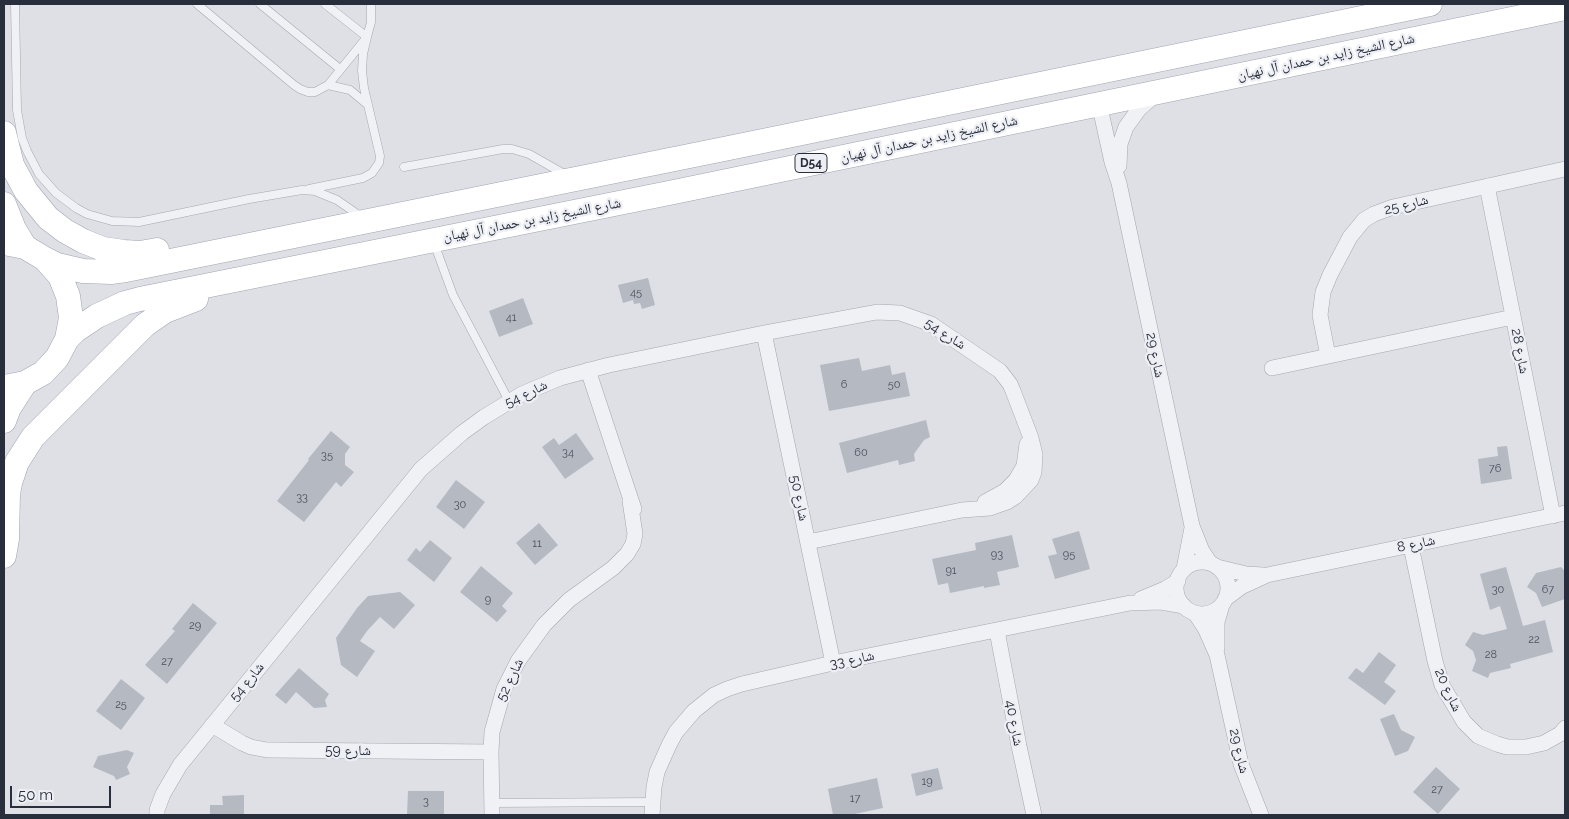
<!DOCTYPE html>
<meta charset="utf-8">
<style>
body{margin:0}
#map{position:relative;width:1569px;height:819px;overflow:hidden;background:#dee0e6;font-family:Raleway,sans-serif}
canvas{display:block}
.frame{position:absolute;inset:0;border:5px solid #282e3b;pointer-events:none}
.scale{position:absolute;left:10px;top:786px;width:101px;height:22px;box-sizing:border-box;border:2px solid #282e3b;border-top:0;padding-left:6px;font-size:15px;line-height:18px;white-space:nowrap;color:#282e3b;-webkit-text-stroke:4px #edeff4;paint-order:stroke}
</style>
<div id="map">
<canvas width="1569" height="819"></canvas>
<div class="frame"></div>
<div class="scale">50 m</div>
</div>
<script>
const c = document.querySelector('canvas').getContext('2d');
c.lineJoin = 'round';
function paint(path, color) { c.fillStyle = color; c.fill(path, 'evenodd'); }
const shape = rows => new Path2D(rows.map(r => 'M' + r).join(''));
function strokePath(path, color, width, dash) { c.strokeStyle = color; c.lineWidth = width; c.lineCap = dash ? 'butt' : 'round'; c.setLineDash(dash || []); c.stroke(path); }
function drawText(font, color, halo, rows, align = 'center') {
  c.font = font + ' Raleway,"Noto Naskh Arabic",sans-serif'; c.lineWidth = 4.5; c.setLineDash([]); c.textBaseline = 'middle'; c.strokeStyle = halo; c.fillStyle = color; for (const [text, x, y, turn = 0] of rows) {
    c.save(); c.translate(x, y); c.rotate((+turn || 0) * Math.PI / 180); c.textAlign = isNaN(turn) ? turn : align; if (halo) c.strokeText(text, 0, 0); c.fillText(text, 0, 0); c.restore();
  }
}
paint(shape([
 [648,278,655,305,642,309,640,303,634,304,633,300,623,303,618,285],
 [523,298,533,324,499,337,489,311],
 [859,358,862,371,890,365,892,375,905,372,910,396,829,411,820,365],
 [926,420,930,437,924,440,914,454,915,461,899,465,898,460,847,473,839,443],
 [331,431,350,447,345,454,345,465,354,472,341,487,336,482,304,522,277,501,309,460,308,459],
 [576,433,594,459,565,479,542,447,554,438,559,445],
 [1507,446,1512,479,1481,484,1478,459,1498,456,1497,447],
 [456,480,485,502,464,529,436,507],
 [539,523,558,545,535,565,516,543],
 [1079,531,1090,569,1055,579,1048,556,1057,554,1052,539],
 [1012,535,1019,567,997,572,1000,585,984,588,984,586,950,593,948,583,938,585,932,559,976,550,975,543],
 [430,540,452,558,434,582,407,560,416,548,420,552],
 [481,566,513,593,502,606,507,611,497,622,460,592],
 [1506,567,1523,626,1545,620,1553,652,1510,664,1511,668,1490,673,1488,678,1472,671,1476,660,1473,651,1465,645,1473,632,1483,635,1507,629,1500,606,1490,610,1480,574],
 [1561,567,1565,571,1565,599,1542,607,1536,593,1527,587,1536,573],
 [400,592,415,605,394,629,380,617,367,631,360,641,375,651,357,677,341,665,336,638,357,608,368,596],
 [193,603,217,623,167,684,145,665,175,631,172,629],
 [1379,652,1396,665,1384,682,1396,691,1385,705,1348,678,1356,668,1363,673],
 [299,668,329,694,325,700,327,707,314,708,296,692,286,704,275,695],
 [121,679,145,698,121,730,96,711],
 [1394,714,1401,730,1415,737,1408,751,1395,756,1380,719],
 [127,750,134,753,127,767,130,774,116,780,114,776,93,767,98,756],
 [1436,767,1460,789,1438,814,1413,792],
 [938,768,943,789,916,796,911,774],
 [877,778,883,808,850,815,833,815,828,789],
 [408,791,444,791,444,815,407,815],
 [244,795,244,815,210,815,210,805,223,805,222,796]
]), '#b5b9c2');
const lane = shape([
 [15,4,17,110,22,138,27,151,39,174,56,193,76,208,87,214,112,221,139,222,249,199,302,190,315,191,337,200,363,218],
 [197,4,294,85,300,89,308,92,315,92,328,85,367,37,371,22,371,4],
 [260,4,340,69],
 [328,85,350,90,368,105],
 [404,167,503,149,512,149,529,154,566,175],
 [309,189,363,178,372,173,379,163,380,156,364,88,362,71,363,54,367,37,325,4],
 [434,243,453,295,509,401],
 [492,803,652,802]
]);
const street = shape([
 [1099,103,1112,162,1119,183,1192,526,1202,551,1210,563],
 [1119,166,1120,144,1126,127,1139,109,1155,95],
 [1487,186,1553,516],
 [764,333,833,663],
 [1328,356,1320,315,1323,292,1330,275,1350,237,1364,220,1374,214,1393,207,1565,169],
 [1272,368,1513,317],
 [588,370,634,509],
 [985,502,1005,491,1016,480,1024,466,1027,444],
 [1411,546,1435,661,1442,685,1464,722,1478,736,1497,744,1507,747,1526,747,1544,743,1560,734,1565,728],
 '1176 588a26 26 0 1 1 52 0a26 26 0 1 1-52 0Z',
 [1217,567,1246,574,1263,575],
 [1184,569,1192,528],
 [1141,599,1165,589,1178,581],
 [1225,599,1241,587,1267,575,1565,513],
 [1195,613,1205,628,1217,655,1241,764,1261,815],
 [997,631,1019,746,1034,815],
 [1217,648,1217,622,1222,605],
 [212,725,242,743,251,747,267,750,491,752],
 [157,815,157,810,163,794,180,765,421,469,462,433,484,417,522,394,560,378,609,365,764,333,877,312,900,313,931,324,1000,371,1010,384,1013,391,1031,438,1035,455,1034,472,1031,480,1015,497,1007,502,990,508,962,510,808,542],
 [492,815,491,752,492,732,504,689,518,661,544,625,569,600,613,568,627,554,633,544,635,534,630,501],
 [652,815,654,787,657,772,669,745,676,732,694,711,714,695,727,689,742,684,833,663,1130,603,1161,602,1184,606]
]);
const primary = shape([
 [4,133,12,165,26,191,48,218,65,231,83,241,103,249,124,252,140,253,157,250],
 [4,204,14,229,25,247],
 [4,243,25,247,45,259,60,276,68,296,71,318,67,339,57,358,43,373,25,383,4,387],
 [45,259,57,265,83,271,111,272,126,270,724,149,1430,4],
 [67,339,76,330,97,316,125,303,140,299,669,193,1565,8],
 [4,421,9,408,25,383],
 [4,556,7,539,8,494,10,483,17,462,33,437,145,325,165,311,196,299]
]);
strokePath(lane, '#a4a7af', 9);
strokePath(street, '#a4a7af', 16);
strokePath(primary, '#9ea4b0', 25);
strokePath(lane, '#f0f1f4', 8);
strokePath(street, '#f0f1f4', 15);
strokePath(primary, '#fff', 24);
drawText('11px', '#4b515d', null, [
 ["45",636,293],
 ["41",511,318],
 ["6",844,385],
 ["50",894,385],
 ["34",568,453],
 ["60",861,453],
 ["35",327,456],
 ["76",1495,469],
 ["33",302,498],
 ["30",460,505],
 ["11",537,544],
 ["93",997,555],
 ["95",1069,555],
 ["91",951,571],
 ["30",1498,590],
 ["67",1548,590],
 ["9",488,600],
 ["29",195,626],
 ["22",1534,640],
 ["28",1491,655],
 ["27",167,662],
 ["25",121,705],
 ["19",927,782],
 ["27",1437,790],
 ["17",855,799],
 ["3",426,802]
]);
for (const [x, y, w] of [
 [811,163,32]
]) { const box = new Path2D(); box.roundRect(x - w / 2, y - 9.5, w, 19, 4); c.fillStyle = '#edeff4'; c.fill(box); strokePath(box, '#282e3b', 1); }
drawText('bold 12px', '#282e3b', null, [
 ["D54",811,163]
]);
drawText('14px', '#282e3b', '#edeff4', [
 ["شارع الشيخ زايد بن حمدان آل نهيان",1326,57,-12],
 ["شارع الشيخ زايد بن حمدان آل نهيان",929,139,-12],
 ["شارع 25",1406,205,-14],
 ["شارع الشيخ زايد بن حمدان آل نهيان",532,220,-11],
 ["شارع 54",945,334,32],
 ["شارع 28",1520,351,79],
 ["شارع 29",1155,355,78],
 ["شارع 54",526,394,-26],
 ["شارع 50",799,498,78],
 ["شارع 8",1416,544,-12],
 ["شارع 33",852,660,-12],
 ["شارع 52",510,680,-65],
 ["شارع 54",247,682,-51],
 ["شارع 20",1448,690,65],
 ["شارع 40",1014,723,79],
 ["شارع 59",348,751],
 ["شارع 29",1239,751,76]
]);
</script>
